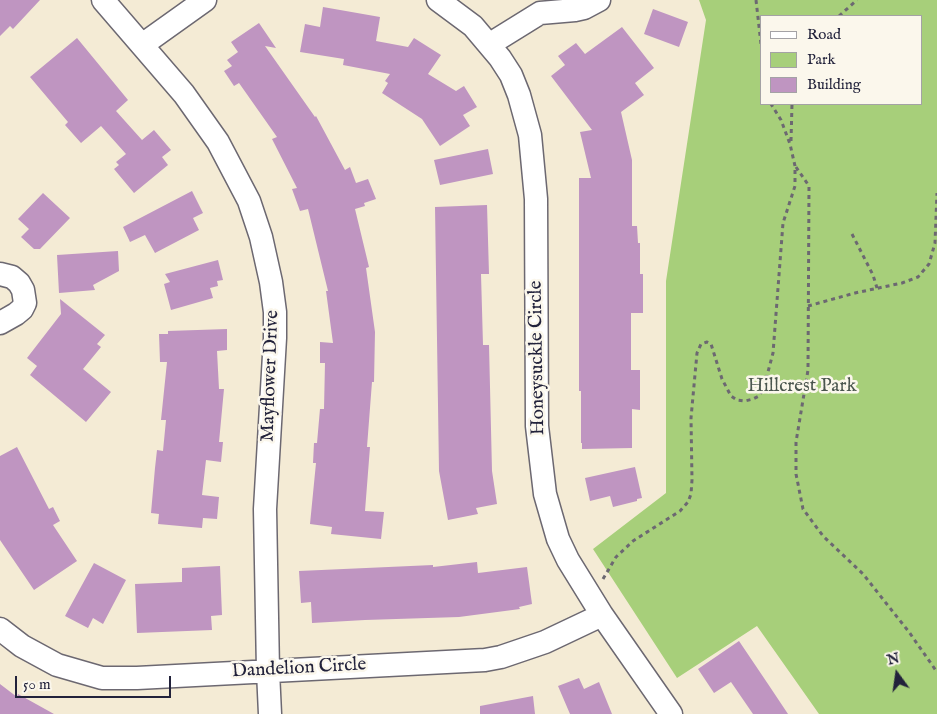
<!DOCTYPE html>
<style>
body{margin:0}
#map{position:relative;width:937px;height:714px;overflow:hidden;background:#f4ebd5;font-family:"IM FELL English",serif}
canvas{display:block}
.legend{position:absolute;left:760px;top:15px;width:162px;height:90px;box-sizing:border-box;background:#fbf7ec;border:1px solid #a4a2a5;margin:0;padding:6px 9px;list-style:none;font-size:15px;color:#22223b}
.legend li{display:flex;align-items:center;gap:10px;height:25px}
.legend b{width:25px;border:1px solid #a4a2a5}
.north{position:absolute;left:872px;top:649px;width:50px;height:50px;-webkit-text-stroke:4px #fbf7ec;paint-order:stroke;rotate:346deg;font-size:14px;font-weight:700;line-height:20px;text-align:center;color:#22223b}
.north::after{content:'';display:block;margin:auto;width:18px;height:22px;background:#22223b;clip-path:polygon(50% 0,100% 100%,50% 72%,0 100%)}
.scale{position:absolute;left:15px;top:676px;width:156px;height:22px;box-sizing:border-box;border:2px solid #22223b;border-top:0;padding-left:6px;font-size:15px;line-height:18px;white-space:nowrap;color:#22223b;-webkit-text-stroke:4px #fbf7ec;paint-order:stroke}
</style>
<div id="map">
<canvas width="937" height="714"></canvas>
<ul class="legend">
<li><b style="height:6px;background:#fff"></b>Road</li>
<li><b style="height:14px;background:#a7cf7a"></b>Park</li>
<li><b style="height:14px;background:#bf95c1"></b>Building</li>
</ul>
<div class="north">N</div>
<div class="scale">50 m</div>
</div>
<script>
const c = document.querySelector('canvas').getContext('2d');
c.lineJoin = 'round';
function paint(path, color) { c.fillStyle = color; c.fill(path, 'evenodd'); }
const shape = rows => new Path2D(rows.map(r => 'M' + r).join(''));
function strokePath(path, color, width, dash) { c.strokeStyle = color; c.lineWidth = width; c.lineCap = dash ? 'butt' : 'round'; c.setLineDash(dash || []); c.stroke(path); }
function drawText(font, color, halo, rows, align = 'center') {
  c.font = font + ' "IM FELL English",serif'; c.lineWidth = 5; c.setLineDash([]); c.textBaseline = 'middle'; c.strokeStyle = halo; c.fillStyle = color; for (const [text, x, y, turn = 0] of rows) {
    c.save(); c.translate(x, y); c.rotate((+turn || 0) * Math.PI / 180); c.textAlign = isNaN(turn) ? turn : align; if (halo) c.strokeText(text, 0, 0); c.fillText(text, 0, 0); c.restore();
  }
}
paint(shape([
 [699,0,937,0,937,714,819,714,757,626,677,678,593,549,666,493,666,281,706,20],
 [921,16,921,104,761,104,761,16]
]), '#a7cf7a');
paint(shape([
 [0,0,40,0,13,29,10,26,0,36],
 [323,7,380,17,376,41,408,47,414,38,441,55,428,74,456,91,464,86,477,107,463,115,470,126,440,146,422,119,382,93,388,83,385,81,390,74,343,65,344,59,300,52,305,24,320,27],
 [653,9,688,22,679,47,644,34],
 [259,23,276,48,265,46,315,117,316,116,345,170,350,167,356,183,368,179,376,199,364,203,365,206,355,209,369,267,366,268,375,332,374,382,372,382,367,447,370,447,365,511,384,512,381,539,331,534,332,527,310,524,316,463,313,463,314,443,317,443,320,409,324,409,325,363,320,363,320,342,333,343,326,291,328,291,308,209,300,211,292,189,297,188,272,139,277,137,239,83,234,86,224,71,232,66,227,60,238,52,231,42],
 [622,27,654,68,635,83,644,95,621,112,632,160,632,226,637,226,638,243,640,243,640,274,643,274,643,313,631,313,631,370,640,370,640,410,632,409,632,448,582,449,582,443,581,443,581,391,579,391,579,178,591,178,580,132,592,130,551,76,565,65,558,56,576,43,585,54],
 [77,38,128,100,116,111,142,140,154,130,171,150,162,157,168,165,134,193,114,169,119,165,116,162,126,154,101,126,81,143,65,125,68,122,30,77],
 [488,149,493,174,440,185,434,160],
 [192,191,203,213,193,218,199,230,155,253,145,235,130,242,123,227],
 [43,193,70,218,40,249,34,249,21,237,29,229,18,219],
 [487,205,489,274,481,274,483,345,489,345,492,471,497,504,476,508,478,514,448,520,439,471,435,207],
 [118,251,119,271,93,285,95,290,59,293,57,255],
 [218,260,223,280,217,281,218,286,210,288,213,298,171,310,164,284,170,282,165,274],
 [60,299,105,335,97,344,101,347,83,369,111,392,86,422,30,375,37,366,27,358,61,314],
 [227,329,227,350,217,351,219,389,224,389,219,442,223,442,221,462,206,460,202,495,219,497,217,519,203,518,202,528,158,524,159,514,151,513,155,468,157,450,163,451,166,420,161,420,167,362,160,362,159,334,168,334,168,331],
 [17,447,49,509,53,507,60,521,53,525,77,561,34,590,0,540,0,456],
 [635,467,642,498,637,499,637,501,613,507,610,496,590,501,585,478],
 [477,562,478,573,527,567,532,604,519,607,520,609,459,617,365,620,312,623,311,602,301,603,299,571,433,565,433,567],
 [94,563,126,580,103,624,93,618,88,628,65,616],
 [220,566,222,615,211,616,212,630,137,633,135,584,182,582,182,568],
 [739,641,768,684,788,714,753,714,731,682,714,693,698,669],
 [579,678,584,689,599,682,612,714,570,714,558,686],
 [0,684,17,697,18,694,54,714,0,714],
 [533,696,535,714,480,714,480,706]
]), '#bf95c1');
const minor = shape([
 [103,0,184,94,218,142,249,201,261,237,271,282,275,312,275,338,265,509,268,671,270,714],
 [438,0,473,26,500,58,511,75,519,95,530,135,536,199,537,426,545,494,558,539,568,560,602,615,671,714],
 [490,44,540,13,575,10,584,8,599,0],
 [142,45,205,0],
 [0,274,12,277,19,283,23,290,25,303,22,309,16,314,0,323],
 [0,629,22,646,57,665,102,678,137,678,485,660,501,657,545,642,602,615]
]);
strokePath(minor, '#6c6871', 25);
strokePath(shape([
 [756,0,761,44],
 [839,16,857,0],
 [791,141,792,104],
 [796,167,809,186,808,370,796,442,796,474,803,509,823,536,863,574,909,632,937,672],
 [852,234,873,275,877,288],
 [808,306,855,293,902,283,918,277,929,264,935,243,937,193],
 [603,579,616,557,633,541,680,511,688,502,691,494,692,480,691,418,697,353,701,344,707,342,711,344,722,379,731,396,737,400,745,401,753,399,759,396,764,387,773,353,783,223,795,186,795,166,790,144,781,120,771,104]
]), '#6c6871', 3, [4, 4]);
strokePath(minor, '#fff', 22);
drawText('19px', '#22223b', '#fbf7ec', [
 ["Honeysuckle Circle",538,358,-91],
 ["Mayflower Drive",271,376,-88],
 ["Dandelion Circle",299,669,-3]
]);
drawText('19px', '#4a564e', '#fbf7ec', [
 ["Hillcrest Park",802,387]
]);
</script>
